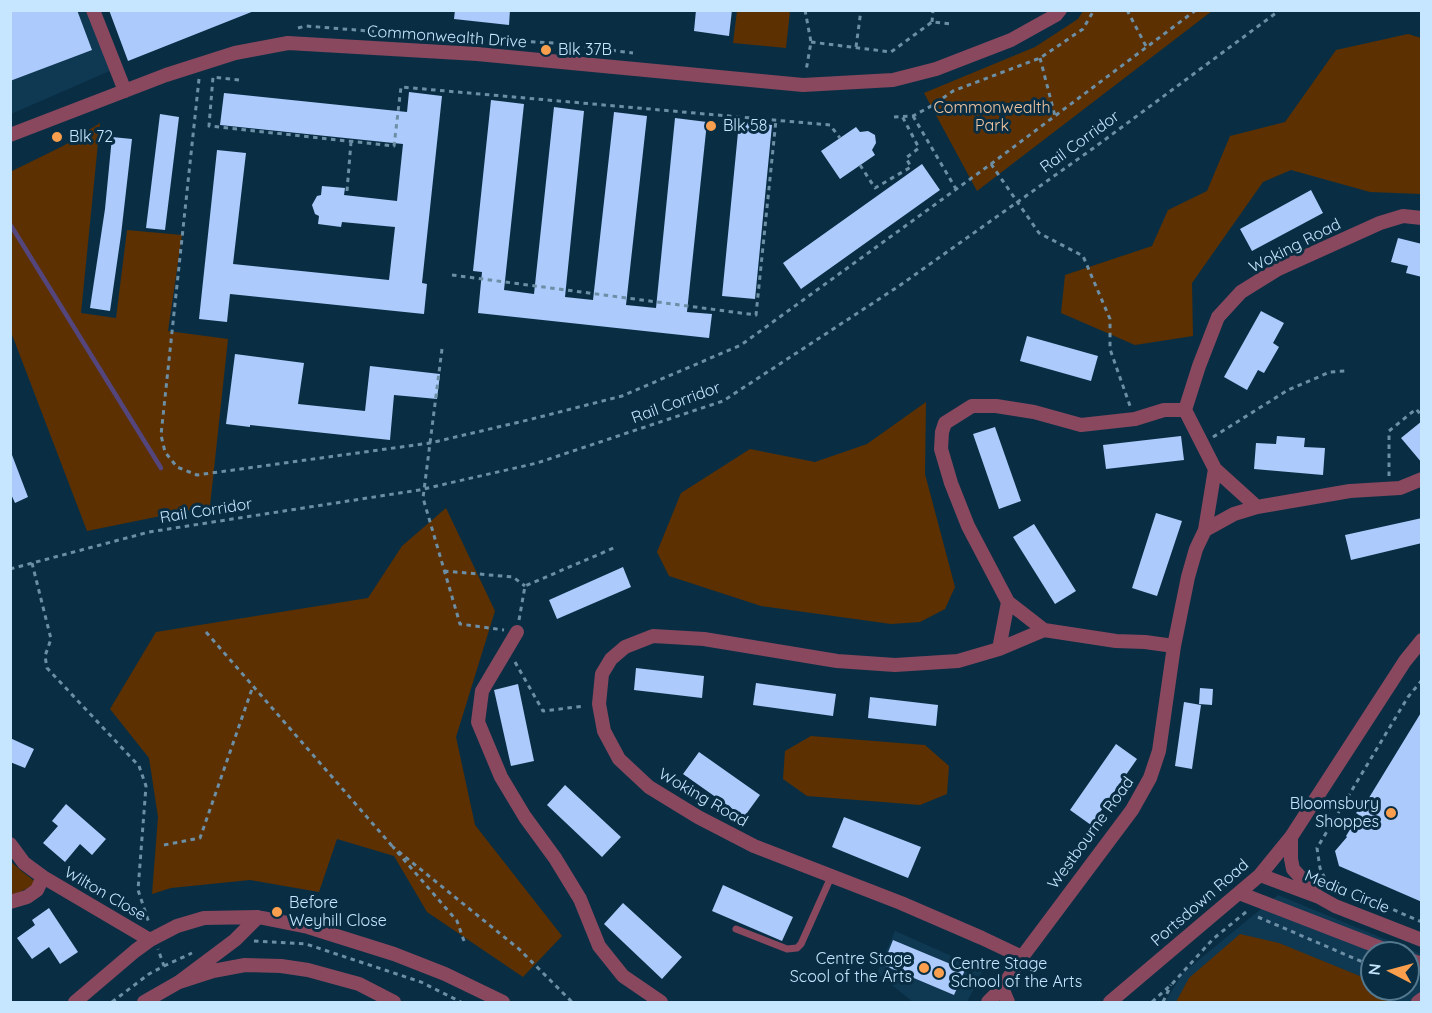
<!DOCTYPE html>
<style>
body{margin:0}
#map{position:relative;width:1432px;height:1013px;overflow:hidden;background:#092e44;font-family:Quicksand,sans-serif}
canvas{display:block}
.frame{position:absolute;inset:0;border:12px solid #c5e6fe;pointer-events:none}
.north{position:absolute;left:1360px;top:941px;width:60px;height:60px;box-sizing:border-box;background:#092e44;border:2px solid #54788e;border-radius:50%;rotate:276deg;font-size:16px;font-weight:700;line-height:24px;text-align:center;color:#c5e6fe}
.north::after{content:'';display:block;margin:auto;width:21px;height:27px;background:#fa9f4e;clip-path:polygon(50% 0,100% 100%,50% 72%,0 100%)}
</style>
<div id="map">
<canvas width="1432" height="1013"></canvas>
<div class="frame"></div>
<div class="north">N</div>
</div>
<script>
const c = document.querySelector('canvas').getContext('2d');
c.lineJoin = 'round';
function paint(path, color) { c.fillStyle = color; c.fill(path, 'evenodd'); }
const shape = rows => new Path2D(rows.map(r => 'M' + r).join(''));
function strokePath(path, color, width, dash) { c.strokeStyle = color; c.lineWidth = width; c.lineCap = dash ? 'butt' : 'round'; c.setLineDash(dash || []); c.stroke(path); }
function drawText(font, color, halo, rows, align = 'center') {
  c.font = font + ' Quicksand,sans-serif'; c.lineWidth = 6; c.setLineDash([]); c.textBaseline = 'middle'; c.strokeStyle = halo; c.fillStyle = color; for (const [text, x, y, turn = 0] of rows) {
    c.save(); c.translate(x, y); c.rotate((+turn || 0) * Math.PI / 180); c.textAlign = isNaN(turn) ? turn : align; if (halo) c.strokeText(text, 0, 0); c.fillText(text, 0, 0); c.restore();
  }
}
paint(shape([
 [11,11,99,11,121,66,11,114],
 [1278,895,1421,954,1421,1002,1165,1002,1183,973],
 [1372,953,1408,953,1408,989,1372,989],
 [895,931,983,970,967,1002,913,1002,877,973]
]), '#0f3852');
paint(shape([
 [737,11,790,11,786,48,733,43],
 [1083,11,1212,11,977,191,924,93,1035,47,1078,19],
 [1408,34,1421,38,1421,194,1370,192,1291,170,1263,182,1192,283,1193,336,1135,345,1061,313,1065,275,1152,246,1168,210,1207,191,1230,136,1285,122,1336,50],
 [100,123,81,313,116,318,127,230,182,235,168,331,228,339,210,506,87,531,11,332,10,172,63,146],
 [926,402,925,474,955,587,945,609,920,622,891,624,761,606,669,576,657,552,681,493,750,449,815,462,867,444],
 [446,508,495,611,456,737,475,825,562,936,523,977,427,912,394,856,337,839,319,892,250,880,171,888,152,894,158,817,149,758,110,709,156,632,368,598,402,546],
 [811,736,925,745,949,766,947,794,920,805,807,796,783,779,785,751],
 [10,861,24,873,37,883,20,892,11,895],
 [1240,934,1279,943,1372,981,1372,989,1390,989,1392,1002,1176,1002,1189,978]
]), '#5c3000');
strokePath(shape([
 [10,224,161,468]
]), '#54457c', 4.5);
paint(shape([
 [10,10,77,10,92,50,10,81],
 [109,10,254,10,254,11,128,61],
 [455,10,510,10,509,25,454,19],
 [696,10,732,10,729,36,694,31],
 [409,92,442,96,422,283,427,284,424,314,230,294,227,322,199,319,217,150,246,153,233,264,389,280,395,227,342,222,341,227,318,224,319,216,315,214,312,205,317,196,321,195,322,186,345,188,344,195,397,201,403,144,220,125,224,93,407,112],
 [491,100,524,104,504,290,534,294,554,107,584,111,565,297,593,300,614,112,647,116,626,305,656,308,675,118,707,122,687,312,712,314,709,338,478,313,482,272,473,271],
 [160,114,179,117,165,230,146,228],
 [739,122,772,125,755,299,722,296],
 [856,127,860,132,868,131,875,135,876,143,872,150,875,155,840,179,821,151],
 [112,137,132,139,121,235,110,311,90,308,105,209],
 [922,164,940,190,801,289,783,263],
 [1311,190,1323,213,1252,251,1240,229],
 [1398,238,1422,244,1422,277,1406,273,1408,266,1391,262],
 [1261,311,1284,323,1273,343,1279,347,1264,373,1258,370,1247,390,1224,377],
 [1027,336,1098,356,1091,381,1020,361],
 [235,354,304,363,298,404,365,411,370,366,440,374,437,399,394,395,390,440,250,425,250,427,226,424],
 [1422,421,1422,463,1401,438],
 [995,427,1021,501,999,509,973,434],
 [1181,436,1184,460,1106,469,1103,445],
 [1277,436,1305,438,1304,447,1325,448,1323,475,1254,469,1256,443,1276,444],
 [12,455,28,497,15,503,10,492],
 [1156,513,1182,521,1157,596,1132,588],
 [1422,518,1422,543,1351,560,1345,535],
 [1034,524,1076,591,1055,604,1013,537],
 [623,567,631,587,557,619,549,600],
 [636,668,704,676,702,698,634,690],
 [756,683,836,694,833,716,753,705],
 [518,684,534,761,511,766,494,690],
 [1200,688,1213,689,1212,705,1199,704],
 [870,697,938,705,936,726,868,718],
 [1184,702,1201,705,1192,769,1175,766],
 [1422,711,1422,902,1339,866,1335,851,1347,837,1346,836,1359,815,1356,813,1367,801],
 [10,738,34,749,25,768,10,762],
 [1116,744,1137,759,1091,825,1070,810],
 [699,752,760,795,744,817,683,774],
 [565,785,621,837,602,857,547,805],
 [66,804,106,839,92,855,80,844,65,862,43,843,58,826,52,821],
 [844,817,921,847,908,878,832,847],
 [723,885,793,917,782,941,712,911],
 [623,903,682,957,662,979,604,924],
 [49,908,78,952,60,964,49,947,32,959,17,938,35,925,32,920],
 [893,940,965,970,954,995,883,965]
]), '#accafb');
strokePath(shape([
 [805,10,811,42,806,71],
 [1127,10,1147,48],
 [932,22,933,10],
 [298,28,306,26,420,35],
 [495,40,554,43,633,53],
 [811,42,891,52,932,22,952,24],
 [856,47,861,10],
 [1040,58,1055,116],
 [199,79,161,435,165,452,177,467,197,475,430,443,528,420,622,396,741,345,991,164,1196,10],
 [239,80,213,77,209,126,394,146,401,87,830,125,840,138],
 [913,116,956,189],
 [894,117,913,116,933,105,953,91,1040,58,1083,29,1094,10],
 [991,164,1039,233,1083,256,1110,319,1110,349,1130,406],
 [860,165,875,188,911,167,906,158,919,148,902,116],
 [347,191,351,142],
 [452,275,756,315,776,120],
 [442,349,423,498,460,624,504,630],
 [1213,437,1288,390,1330,372,1345,371],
 [1389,476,1389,431,1416,409,1422,416],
 [32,563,51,639,45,656,47,668,139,766,146,786,138,890,149,923],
 [10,569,149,532,419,490,537,463,723,401,899,286,1095,147,1280,10],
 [444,571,513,577,525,586],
 [519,620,525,586,616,547],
 [206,632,393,847],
 [515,662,543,711,585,706],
 [1422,680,1408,697,1317,848,1320,868,1326,881,1422,922],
 [164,845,200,838,253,686],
 [1258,917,1372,966],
 [254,941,306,944,421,982,461,1002],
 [464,941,457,921,393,847,519,949,572,1002],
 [164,966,192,953],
 [112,1002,149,974,164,966,158,949],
 [1152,1002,1172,984,1213,939,1246,912],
 [1163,1002,1171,985]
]), '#6c8fa6', 3, [4.5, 4.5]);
strokePath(shape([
 [736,929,787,949,797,948,801,944,831,877]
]), '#89485e', 7);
strokePath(shape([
 [93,10,125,91],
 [10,135,166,75,235,53,288,43,477,54,803,85,893,80,936,69,1011,40,1056,15,1060,10],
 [1257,507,1215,469,1185,410,1199,366,1218,317,1241,292,1278,269,1380,223,1403,216,1422,218],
 [1205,530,1215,469],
 [1044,630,1008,602,968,526,951,483,941,449,942,432,945,423,972,406,996,406,1034,412,1081,425,1135,419,1164,410,1185,410],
 [517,632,482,691,478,722,501,777,525,817,555,858,580,899,599,946,623,976,661,1002],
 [999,649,1008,602],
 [1291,837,1291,859,1293,869,1315,893],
 [10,844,24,863,43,877,150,940],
 [1260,875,1319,897,1335,906,1422,940],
 [1239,893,1394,953],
 [10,902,27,897,37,890,43,877],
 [1022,957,982,938,901,903,754,846,698,817,649,787,619,759,604,731,599,704,602,674,611,659,625,647,653,636,704,639,837,661,895,665,958,661,999,649,1044,630,1116,641,1145,642,1174,646],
 [1408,959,1422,964],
 [179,982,213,971,245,965,281,966,308,970,359,984,394,1002],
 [1002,988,1008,1002],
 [75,1002,135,951,150,940,177,926,204,918,258,917,308,927,394,954,445,974,503,1002],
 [144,1002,179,982,235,940,258,917],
 [988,1002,1002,988,1022,957,1132,810,1150,778,1159,751,1174,646,1188,577,1196,549,1205,530,1234,514,1257,507,1350,491,1400,488,1422,479],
 [1110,1002,1260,875,1291,837,1405,661,1422,640],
 [1418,1002,1422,999]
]), '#89485e', 14);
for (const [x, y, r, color] of [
 [546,50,6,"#fa9f4e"],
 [711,126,6,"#fa9f4e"],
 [57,137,6,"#fa9f4e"],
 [1391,813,6,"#fa9f4e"],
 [277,912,6,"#fa9f4e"],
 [924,968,6,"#fa9f4e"],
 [939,973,6,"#fa9f4e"]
]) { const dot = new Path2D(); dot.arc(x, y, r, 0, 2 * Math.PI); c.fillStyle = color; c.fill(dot); strokePath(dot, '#092e44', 2); }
drawText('16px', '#c5e6fe', '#092e44', [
 ["Commonwealth Drive",447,37,4],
 ["Rail Corridor",1080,142,-36],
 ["Woking Road",1295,246,-27],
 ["Rail Corridor",676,403,-20],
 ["Rail Corridor",206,511,-9],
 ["Woking Road",703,798,30],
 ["Westbourne Road",1091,833,-54],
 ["Media Circle",1347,892,22],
 ["Wilton Close",105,894,30],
 ["Portsdown Road",1200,903,-41]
]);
drawText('16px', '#c5e6fe', '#092e44', [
 ["Blk 37B",558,50],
 ["Blk 58",723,126],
 ["Blk 72",69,137],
 ["Bloomsbury",1379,804,"right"],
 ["Shoppes",1379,822,"right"],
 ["Before",289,903],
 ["Weyhill Close",289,921],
 ["Centre Stage",912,959,"right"],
 ["Scool of the Arts",912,977,"right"],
 ["Centre Stage",951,964],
 ["School of the Arts",951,982]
], 'left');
drawText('16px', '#f4c7a3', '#092e44', [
 ["Commonwealth",992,108],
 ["Park",992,126]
]);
</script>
